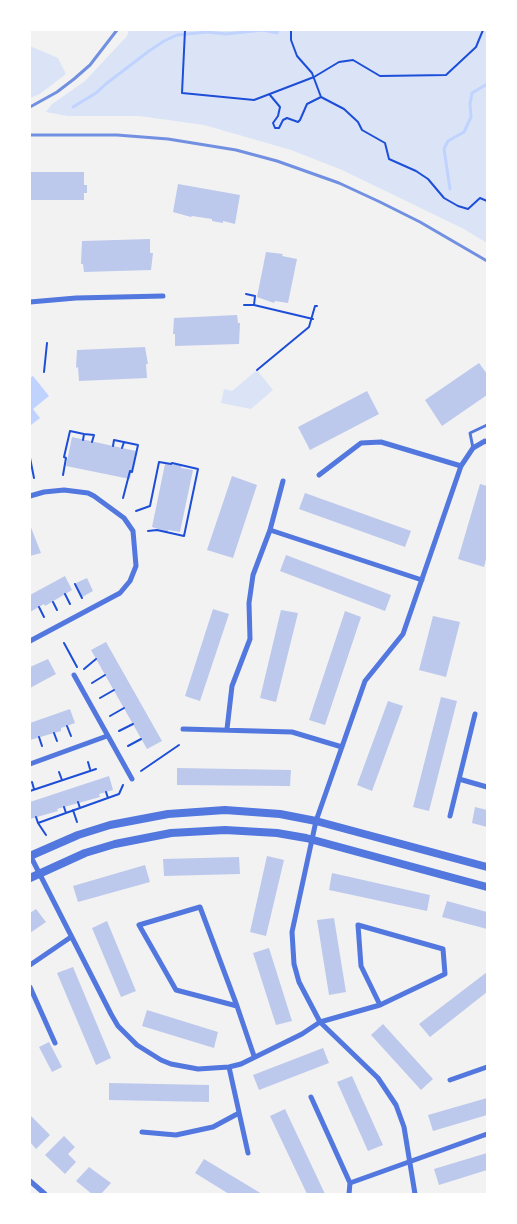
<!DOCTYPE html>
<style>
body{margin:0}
#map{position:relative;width:517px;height:1224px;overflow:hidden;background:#f2f2f2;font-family:Spectral,serif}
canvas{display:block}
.frame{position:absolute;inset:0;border:31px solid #fff;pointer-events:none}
</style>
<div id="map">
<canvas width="517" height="1224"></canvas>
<div class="frame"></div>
</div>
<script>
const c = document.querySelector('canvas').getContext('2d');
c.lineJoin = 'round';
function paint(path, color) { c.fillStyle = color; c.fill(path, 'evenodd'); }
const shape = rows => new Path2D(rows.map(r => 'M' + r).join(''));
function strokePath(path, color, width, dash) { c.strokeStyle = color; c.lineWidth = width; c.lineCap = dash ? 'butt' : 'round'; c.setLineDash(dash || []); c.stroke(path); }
paint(shape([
 [129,30,487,30,487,243,464,229,342,170,291,150,204,125,139,116,67,116,46,112,52,104,85,81,127,36],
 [30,46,58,58,66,74,40,94,30,98],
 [257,370,273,390,251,409,221,403,224,389,232,391]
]), '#dbe4f7');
paint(shape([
 [33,376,49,396,33,409,40,418,31,425,30,378]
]), '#bfd3fe');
strokePath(shape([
 [73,107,96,93,107,83,149,51,164,41,177,35,207,32,226,34,263,30,277,33,278,30],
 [450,189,444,149,448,141,464,132,471,117,470,104,472,93,487,84]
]), '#bfd3fe', 3);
paint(shape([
 [30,172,84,172,84,185,87,185,87,193,84,193,84,200,30,200],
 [178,184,240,195,235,224,223,221,223,223,212,221,212,219,192,216,191,217,173,212],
 [150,239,150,253,153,253,151,270,84,272,83,264,81,264,82,241],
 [266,252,283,254,282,256,297,259,288,303,275,301,274,303,257,297],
 [237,315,238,323,240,323,239,344,175,346,175,334,173,334,174,318],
 [145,347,148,364,146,364,147,378,79,381,78,367,76,368,77,350],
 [479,363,487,374,487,395,442,426,425,400],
 [367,391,379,414,310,450,298,427],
 [72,437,136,451,130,479,66,466],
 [165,464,182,465,181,468,193,470,180,532,168,530,168,532,152,527],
 [232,476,257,485,233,558,207,550],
 [480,484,487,486,487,555,484,567,458,559],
 [305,493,411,531,405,547,299,509],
 [30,525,41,553,30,556],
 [286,555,391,595,385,611,280,571],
 [65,576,72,590,45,606,44,604,30,612,30,595],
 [87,578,93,591,82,597,76,583],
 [213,609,229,614,200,701,185,696],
 [281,610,298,613,276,702,260,698],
 [345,611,361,617,325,725,309,720],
 [433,616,460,622,446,677,419,670],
 [106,642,162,741,147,749,91,650],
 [48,659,56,674,30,688,30,667],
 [441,697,457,701,429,811,413,807],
 [388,701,403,706,372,791,357,785],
 [70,709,75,723,61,728,61,731,30,740,30,723],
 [177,768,291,770,290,786,177,785],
 [109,776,113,790,99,794,100,797,57,809,58,811,30,819,30,802],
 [475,807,487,810,487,827,472,823],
 [267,856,284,860,266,936,250,932],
 [239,857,240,874,164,876,163,859],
 [145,865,150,882,78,902,73,886],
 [332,873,430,895,427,911,329,890],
 [447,901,487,912,487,929,442,917],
 [36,909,46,922,30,933,30,913],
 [334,918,346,992,329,995,317,920],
 [107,921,136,991,121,997,92,928],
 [269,948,292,1021,276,1025,253,953],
 [73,967,111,1058,96,1065,57,973],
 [487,972,487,992,430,1037,419,1024],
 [147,1010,218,1032,214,1048,142,1026],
 [383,1024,433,1079,421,1090,371,1035],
 [49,1042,62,1067,52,1072,39,1047],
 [323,1048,329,1063,259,1090,253,1075],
 [352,1076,383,1145,368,1151,337,1082],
 [109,1083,209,1085,209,1102,109,1100],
 [487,1098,487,1115,433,1131,428,1115],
 [285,1109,325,1194,307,1194,270,1116],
 [30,1115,50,1135,36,1149,30,1142],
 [64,1136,75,1147,68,1154,76,1162,65,1174,45,1155],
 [487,1153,487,1170,439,1185,434,1169],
 [204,1159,262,1194,229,1194,195,1173],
 [89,1167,111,1183,101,1194,92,1194,76,1181]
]), '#bdc9ec');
strokePath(shape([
 [185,30,182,93,254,100,314,77,339,62,353,60,380,76,446,75,476,47,483,30],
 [291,30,291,40,297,56,312,73,321,97,344,109,358,122,362,130,385,143,389,159,416,171,428,179,444,198,458,206,468,209,480,198,487,201],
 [270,95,280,107,278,116,273,123,275,128,279,128,283,120,287,118,298,122,300,120,307,104,321,97],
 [244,305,254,305,255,296,246,294],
 [254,305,313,319],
 [257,370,309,327,315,306,317,306],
 [44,372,47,343],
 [84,434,94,435,92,442],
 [113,446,114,440,138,445,132,472,130,471,123,498],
 [122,448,124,442],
 [30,458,34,478],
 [63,475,66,458,64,457,70,431,84,434,83,440],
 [136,511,150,506,159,462,171,464,172,463,198,469,184,536,157,530,148,531],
 [75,584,82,598],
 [65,594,70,604],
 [53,602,57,610],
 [39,607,44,617],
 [30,623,30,624],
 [64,643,77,667],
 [84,669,96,659],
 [92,683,105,675],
 [100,698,114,690],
 [110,716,124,708],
 [67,726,71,736],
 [119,731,133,724],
 [54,733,57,741],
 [39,737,42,746],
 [128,746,141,739],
 [88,762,90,769],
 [141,771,179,745],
 [59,772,62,780],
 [32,782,34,789],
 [30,791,96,769],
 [106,792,108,798],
 [78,802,80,808],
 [64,807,66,813],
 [73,810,77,822],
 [36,817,38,823,46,835],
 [38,823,119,794,123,785]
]), '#1d4ed8', 2);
strokePath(shape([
 [473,448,470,433,487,425]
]), '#5277de', 3);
strokePath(shape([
 [30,302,76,298,163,296],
 [319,475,361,443,381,442,461,466],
 [30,496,44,492,64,490,88,493,94,496,124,518,133,531,136,566,130,581,120,593,30,641],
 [270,530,422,580],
 [74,675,132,779],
 [183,729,292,732,342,747],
 [227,729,232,686,250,639,249,603,253,575,270,530,283,481],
 [30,764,107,736],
 [459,779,487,787],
 [450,816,475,714],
 [30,855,111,1014,118,1026,137,1045,161,1060,171,1064,198,1069,229,1067,241,1064,302,1034,320,1022,380,1005],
 [200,907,237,1006,176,990,139,925,200,907],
 [358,925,443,949,445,974,380,1005,361,966,358,925],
 [30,965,71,937],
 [30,987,55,1043],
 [237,1006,254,1056],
 [229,1067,248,1153],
 [450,1080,487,1067],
 [311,1097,350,1183],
 [142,1132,176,1135,213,1127,239,1113],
 [30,1181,45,1194],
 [349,1194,350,1183,487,1134],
 [415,1194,404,1127,396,1105,378,1078,320,1022,299,982,294,964,292,932,316,821,365,681,403,634,461,466,473,448,485,441,487,442]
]), '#5277de', 5);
strokePath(shape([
 [30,856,78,835,110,825,168,814,225,810,280,814,316,821,487,867],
 [30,878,85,853,115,844,171,833,225,830,277,833,306,838,487,887]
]), '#5277de', 8);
strokePath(shape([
 [30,107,57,92,74,79,90,65,117,30],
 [30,135,117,135,168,139,236,150,277,161,339,183,380,202,420,222,487,261]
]), '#7290e2', 3);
</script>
